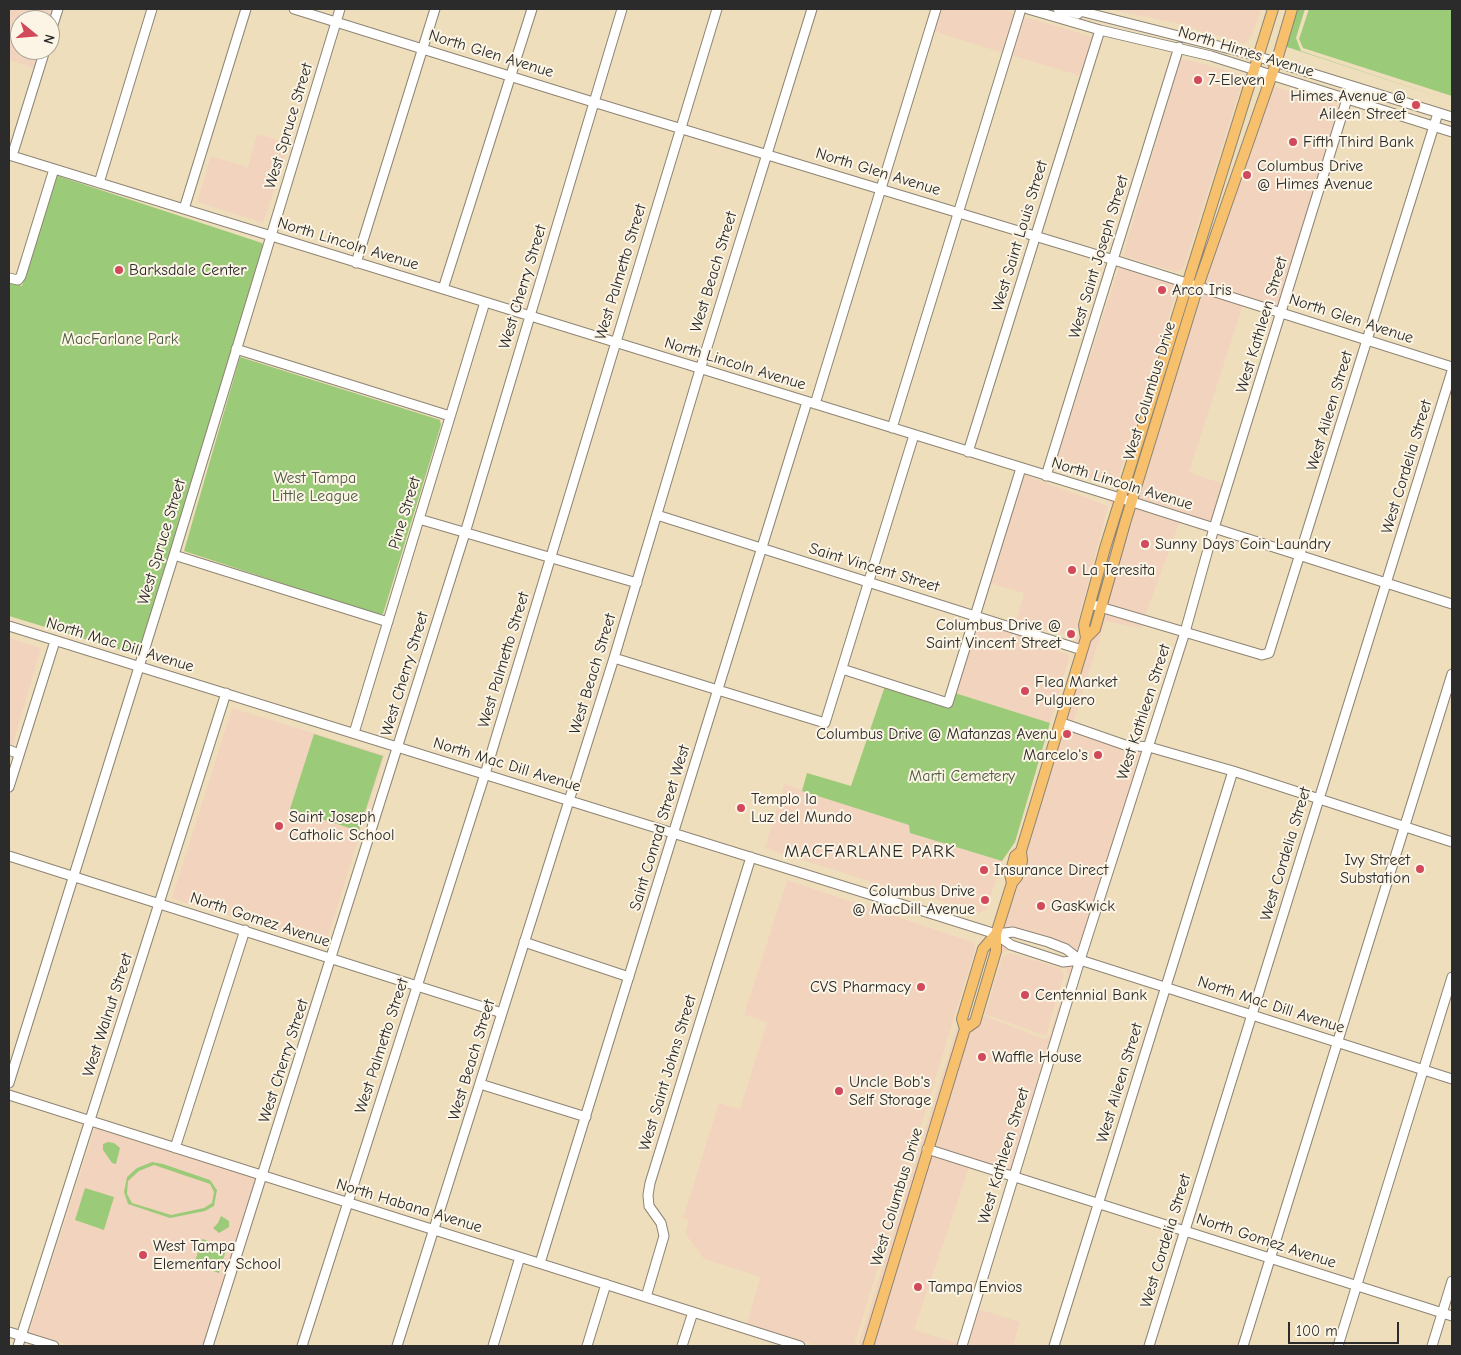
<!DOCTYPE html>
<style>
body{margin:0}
#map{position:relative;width:1461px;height:1355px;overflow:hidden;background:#efdebc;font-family:"Comic Neue",sans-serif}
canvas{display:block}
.frame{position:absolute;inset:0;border:10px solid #2b2b2b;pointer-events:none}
.north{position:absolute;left:10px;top:10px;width:50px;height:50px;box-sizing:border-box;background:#fcf5e5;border:1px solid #a8a49b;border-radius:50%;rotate:107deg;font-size:14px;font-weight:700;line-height:20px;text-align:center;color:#2b2b2b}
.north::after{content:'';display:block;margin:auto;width:18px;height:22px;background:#d1495b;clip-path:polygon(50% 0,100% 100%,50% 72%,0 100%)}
.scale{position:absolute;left:1288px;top:1322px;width:111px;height:22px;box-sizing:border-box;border:2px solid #2b2b2b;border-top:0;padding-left:6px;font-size:15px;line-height:18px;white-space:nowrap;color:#2b2b2b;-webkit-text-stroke:4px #fcf5e5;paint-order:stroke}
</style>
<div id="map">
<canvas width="1461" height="1355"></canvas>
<div class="frame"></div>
<div class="north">N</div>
<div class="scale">100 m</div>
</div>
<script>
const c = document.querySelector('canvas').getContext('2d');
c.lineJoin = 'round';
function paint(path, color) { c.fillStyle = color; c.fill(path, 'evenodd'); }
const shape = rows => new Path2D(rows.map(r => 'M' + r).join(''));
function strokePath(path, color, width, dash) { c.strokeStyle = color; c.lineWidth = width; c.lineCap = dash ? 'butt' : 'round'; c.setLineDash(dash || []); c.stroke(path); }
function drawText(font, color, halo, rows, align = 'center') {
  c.font = font + ' "Comic Neue",sans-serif'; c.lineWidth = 4; c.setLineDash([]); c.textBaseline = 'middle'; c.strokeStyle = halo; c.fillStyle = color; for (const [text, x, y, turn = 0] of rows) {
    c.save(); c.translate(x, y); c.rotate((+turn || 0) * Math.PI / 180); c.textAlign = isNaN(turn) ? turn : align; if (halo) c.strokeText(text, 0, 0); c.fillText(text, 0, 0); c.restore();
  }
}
paint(shape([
 [9,9,54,9,50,20,20,20,20,50,42,50,36,69,9,60],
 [940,9,1001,9,1014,13,1003,53,933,31],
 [1108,9,1261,9,1252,35,1245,44,1176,23],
 [1025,17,1093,37,1081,76,1010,55],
 [1180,58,1234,72,1239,74,1242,83,1184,267,1176,272,1123,256],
 [1263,83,1341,107,1279,308,1198,282],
 [257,134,290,143,263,223,197,202,211,156,248,167],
 [1120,265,1174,282,1178,288,1116,486,1055,468,1056,461],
 [1196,290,1243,305,1189,472,1223,484,1211,523,1131,498],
 [1025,475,1108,506,1074,637,1025,623,1015,623,1024,593,988,583,1022,477],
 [1069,486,1121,503,1080,645,1025,626,1071,641,1076,640,1079,636,1091,580,1113,509,1112,505,1106,500],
 [1129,505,1180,521,1145,616,1101,602],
 [1098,609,1143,623,1141,628,1105,621,1073,723,1067,721],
 [980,620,1025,635,1033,642,1070,655,1050,723,955,693,976,622],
 [9,638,41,648,13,744,9,743],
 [232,708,385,755,325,946,172,898],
 [1065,728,1141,750,1078,953,1001,929],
 [784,784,910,825,910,833,1002,861,986,910,979,913,929,897,906,893,765,848],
 [787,880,970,941,974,944,975,949,854,1346,819,1346,747,1324,760,1277,704,1259,685,1233,689,1220,683,1218,719,1103,740,1109,767,1022,744,1015],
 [1000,942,1074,965,1010,1172,933,1147,969,1032,982,1015,1044,1039,1049,1037,1068,976,1066,968,1011,950,1004,952,999,956],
 [1010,953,1062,969,1064,975,1046,1036,985,1014,1002,958],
 [959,1021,960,1030,863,1346,858,1346],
 [95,1127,256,1178,204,1346,73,1346,29,1333],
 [930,1154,969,1167,914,1330,958,1343,958,1346,872,1346],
 [978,1309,1020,1322,1013,1346,967,1346]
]), '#f2d4be');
paint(shape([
 [1296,9,1305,9,1296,38,1301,51,1452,101,1284,46],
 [1309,9,1452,9,1452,96,1303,48,1299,39],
 [55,175,262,243,264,248,143,641,139,648,131,653,9,616,9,282,22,286],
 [240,357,440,420,441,425,383,614,378,615,184,551],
 [885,686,950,706,955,693,1050,723,1015,842,1002,861,910,833,909,825,802,791,807,773,851,786],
 [314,734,383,756,359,831,290,809],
 [108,1142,114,1143,120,1148,116,1164,112,1163,103,1150,103,1144],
 [152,1162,163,1164,210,1180,217,1190,214,1206,205,1211,170,1218,128,1204,124,1192,127,1177,137,1168],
 [154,1165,210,1184,214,1192,212,1203,204,1208,171,1215,132,1203,127,1194,128,1181,139,1171],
 [85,1188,114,1197,104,1230,75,1220],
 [221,1216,229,1221,229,1227,219,1233,213,1228,218,1223],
 [202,1239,227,1247,219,1273,194,1265]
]), '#9bca79');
const minor = shape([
 [294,9,593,102,1114,260,1452,367],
 [1028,9,1100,30,1211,56,1452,132],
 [1058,9,1078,14],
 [1072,9,1246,53,1452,117],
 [50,34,58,9],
 [9,155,1120,498,1452,604],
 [12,156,45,50],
 [99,183,152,9],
 [184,209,246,9],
 [356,263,435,9],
 [9,278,18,280,21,276,54,169],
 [443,289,532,9],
 [236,349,450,416],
 [815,404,936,9],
 [892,428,1021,9],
 [968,452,1100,30],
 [1046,476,1179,47],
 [657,515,1082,650],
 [419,519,637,583],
 [174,555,388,622],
 [1090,604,1262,655,1269,653,1438,113],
 [9,626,907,906,996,934,1011,945,1063,962,1080,960],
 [614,658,825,723,914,435],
 [842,669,948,703,1021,468],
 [1062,723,1125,745,1149,747,1233,771,1452,842],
 [354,733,485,302],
 [9,750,19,754],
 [9,787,55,641],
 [9,856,502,1013],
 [996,934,1013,932,1048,942,1066,949,1080,960,1452,1079],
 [524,942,629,977],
 [9,1083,174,555,340,9],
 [480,1084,586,1117],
 [9,1095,800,1346],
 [175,1148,245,930],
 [927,1149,1452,1316],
 [540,1263,807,402],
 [646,1297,664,1236,661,1223,649,1206,648,1195,650,1183,751,857],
 [9,1332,54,1346],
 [18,1346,226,693],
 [208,1346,465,533,622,9],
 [302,1346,485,774,717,9],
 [397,1346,614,658,699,373,812,9],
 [493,1346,520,1257],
 [587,1346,606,1284],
 [682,1346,693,1312],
 [962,1346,1080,960,1185,632,1214,528,1351,86],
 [1054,1346,1233,771],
 [1149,1346,1452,371],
 [1243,1346,1452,674],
 [1338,1346,1452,977],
 [1432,1346,1452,1281]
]);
const major = shape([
 [1086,638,1095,629,1125,523,1198,286,1276,63,1292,9],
 [1012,883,1010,874,1015,856,1021,851],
 [965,1029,975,1022,996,951,996,934,1012,883,1017,877,1022,861,1021,851,1086,638,1084,625,1105,548,1273,9],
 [868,1346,965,1029,962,1019,983,949,996,934]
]);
strokePath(minor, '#8d8474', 11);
strokePath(major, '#8d8474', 12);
strokePath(minor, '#fff', 9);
strokePath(major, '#f7c06c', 10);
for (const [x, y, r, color] of [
 [1198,80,5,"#d1495b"],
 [1416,105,5,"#d1495b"],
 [1293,142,5,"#d1495b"],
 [1247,175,5,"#d1495b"],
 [119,270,5,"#d1495b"],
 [1162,290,5,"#d1495b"],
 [1145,544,5,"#d1495b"],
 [1072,570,5,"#d1495b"],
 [1071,634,5,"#d1495b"],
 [1025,691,5,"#d1495b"],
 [1067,734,5,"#d1495b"],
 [1098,755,5,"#d1495b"],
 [741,808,5,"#d1495b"],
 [279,826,5,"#d1495b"],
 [1420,869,5,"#d1495b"],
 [984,870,5,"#d1495b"],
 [985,900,5,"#d1495b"],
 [1041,906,5,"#d1495b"],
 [921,987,5,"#d1495b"],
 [1025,995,5,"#d1495b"],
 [982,1057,5,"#d1495b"],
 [839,1091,5,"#d1495b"],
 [143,1255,5,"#d1495b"],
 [918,1287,5,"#d1495b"]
]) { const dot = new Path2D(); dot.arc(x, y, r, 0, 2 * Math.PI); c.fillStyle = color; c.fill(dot); strokePath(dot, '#fcf5e5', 2); }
drawText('16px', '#2b2b2b', '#fcf5e5', [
 ["North Himes Avenue",1246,52,17],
 ["North Glen Avenue",491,54,17],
 ["West Spruce Street",289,126,-73],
 ["North Glen Avenue",878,172,17],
 ["West Saint Louis Street",1020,236,-73],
 ["North Lincoln Avenue",348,244,17],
 ["West Saint Joseph Street",1099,257,-73],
 ["West Palmetto Street",621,272,-73],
 ["West Beach Street",714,272,-73],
 ["West Cherry Street",523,287,-73],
 ["North Glen Avenue",1351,319,18],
 ["West Kathleen Street",1262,325,-73],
 ["North Lincoln Avenue",735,364,17],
 ["West Columbus Drive",1150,391,-73],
 ["West Aileen Street",1330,411,-73],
 ["West Cordelia Street",1407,467,-73],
 ["North Lincoln Avenue",1122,484,17],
 ["Pine Street",405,513,-73],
 ["West Spruce Street",162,542,-73],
 ["Saint Vincent Street",874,568,17],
 ["North Mac Dill Avenue",120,645,17],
 ["West Palmetto Street",504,660,-73],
 ["West Cherry Street",405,674,-73],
 ["West Beach Street",593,674,-73],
 ["West Kathleen Street",1144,712,-72],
 ["North Mac Dill Avenue",507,765,17],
 ["Saint Conrad Street West",660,828,-73],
 ["West Cordelia Street",1286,854,-73],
 ["North Gomez Avenue",260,920,18],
 ["North Mac Dill Avenue",1271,1005,18],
 ["West Walnut Street",108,1015,-72],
 ["West Palmetto Street",382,1046,-72],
 ["West Beach Street",472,1060,-73],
 ["West Cherry Street",284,1061,-72],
 ["West Saint Johns Street",668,1073,-73],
 ["West Aileen Street",1120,1083,-73],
 ["West Kathleen Street",1004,1156,-73],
 ["West Columbus Drive",897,1197,-73],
 ["North Habana Avenue",409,1206,17],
 ["West Cordelia Street",1166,1241,-73],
 ["North Gomez Avenue",1266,1241,18]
]);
drawText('16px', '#2b2b2b', '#fcf5e5', [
 ["7-Eleven",1208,80],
 ["Himes Avenue @",1406,96,"right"],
 ["Aileen Street",1406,114,"right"],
 ["Fifth Third Bank",1303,142],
 ["Columbus Drive",1257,166],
 ["@ Himes Avenue",1257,184],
 ["Barksdale Center",129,270],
 ["Arco Iris",1172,290],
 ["Sunny Days Coin Laundry",1155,544],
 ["La Teresita",1082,570],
 ["Columbus Drive @",1061,625,"right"],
 ["Saint Vincent Street",1061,643,"right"],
 ["Flea Market",1035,682],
 ["Pulguero",1035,700],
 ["Columbus Drive @ Matanzas Avenu",1057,734,"right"],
 ["Marcelo's",1088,755,"right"],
 ["Templo la",751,799],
 ["Luz del Mundo",751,817],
 ["Saint Joseph",289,817],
 ["Catholic School",289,835],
 ["Ivy Street",1410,860,"right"],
 ["Substation",1410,878,"right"],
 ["Insurance Direct",994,870],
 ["Columbus Drive",975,891,"right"],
 ["@ MacDill Avenue",975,909,"right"],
 ["GasKwick",1051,906],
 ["CVS Pharmacy",911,987,"right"],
 ["Centennial Bank",1035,995],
 ["Waffle House",992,1057],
 ["Uncle Bob's",849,1082],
 ["Self Storage",849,1100],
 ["West Tampa",153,1246],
 ["Elementary School",153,1264],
 ["Tampa Envios",928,1287]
], 'left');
drawText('16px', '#4d5b42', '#fcf5e5', [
 ["MacFarlane Park",120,339],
 ["West Tampa",315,478],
 ["Little League",315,496],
 ["Marti Cemetery",962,776]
]);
c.letterSpacing = '1px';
drawText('18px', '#2b2b2b', '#fcf5e5', [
 ["MACFARLANE PARK",870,852]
]);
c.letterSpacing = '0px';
</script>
